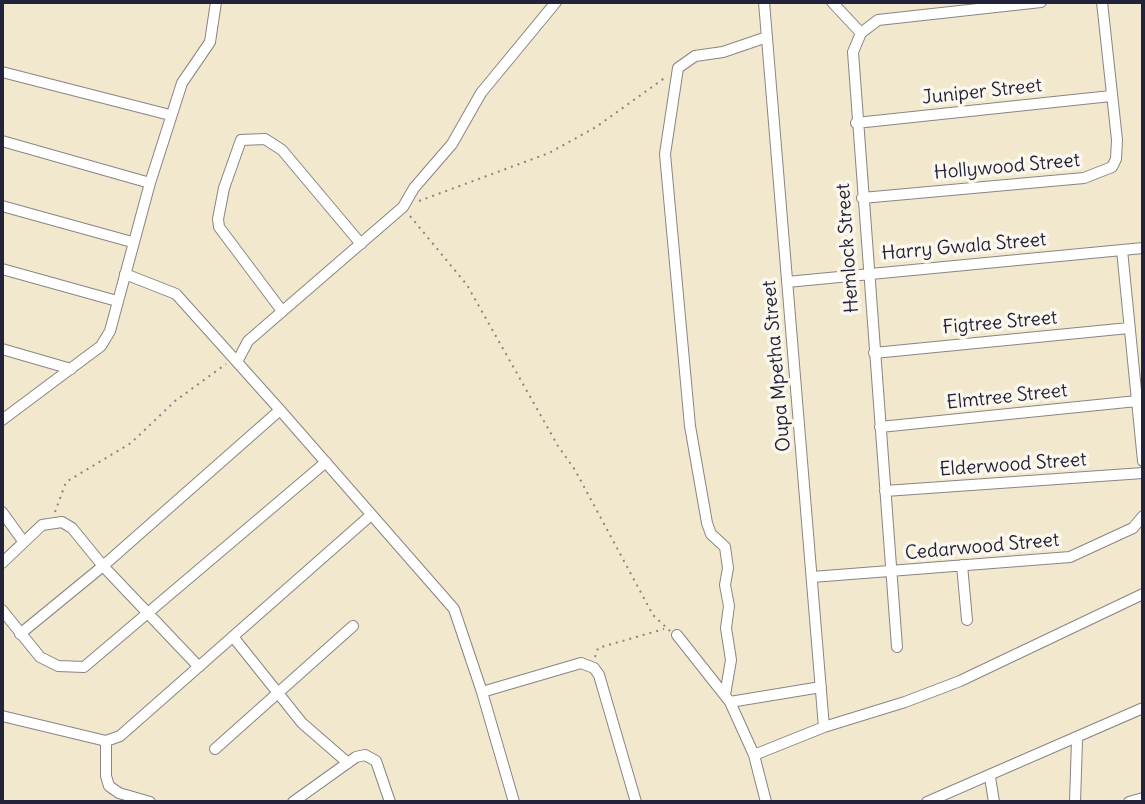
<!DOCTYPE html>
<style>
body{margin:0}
#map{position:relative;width:1145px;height:804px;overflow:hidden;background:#f1e8cd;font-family:Delius,sans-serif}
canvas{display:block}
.frame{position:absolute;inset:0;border:4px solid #22223b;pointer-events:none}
</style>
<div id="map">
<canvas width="1145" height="804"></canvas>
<div class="frame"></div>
</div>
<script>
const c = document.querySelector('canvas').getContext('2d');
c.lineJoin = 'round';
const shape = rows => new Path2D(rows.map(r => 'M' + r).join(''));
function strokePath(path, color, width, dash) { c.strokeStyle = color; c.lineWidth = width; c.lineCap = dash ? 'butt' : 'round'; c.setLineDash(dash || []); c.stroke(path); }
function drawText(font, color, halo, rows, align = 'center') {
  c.font = font + ' Delius,sans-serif'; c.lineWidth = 7; c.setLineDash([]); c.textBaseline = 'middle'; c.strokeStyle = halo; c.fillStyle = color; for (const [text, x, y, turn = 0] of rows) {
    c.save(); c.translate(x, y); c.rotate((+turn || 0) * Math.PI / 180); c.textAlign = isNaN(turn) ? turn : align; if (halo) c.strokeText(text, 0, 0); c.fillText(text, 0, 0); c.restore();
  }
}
const street = shape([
 [764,2,824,727],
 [832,2,861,33],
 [2,72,170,115],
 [856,123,1111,96],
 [2,141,150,183,182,83,210,42,216,2],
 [862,198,1084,178,1112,167,1116,159,1117,140,1102,2],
 [2,206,132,242],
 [1122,250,1143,461],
 [2,269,117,301],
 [125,274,176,294,237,362],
 [787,282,1143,248],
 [282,311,219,227,218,219,224,188,241,140,265,139,282,150,361,244],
 [2,349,71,369],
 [874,353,1129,328],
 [280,410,237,362,248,341,403,207,414,188,452,144,481,93,556,2],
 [2,420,101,346,110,331,150,183],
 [880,427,1137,401],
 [885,491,1143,473],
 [2,512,23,541],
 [2,563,42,525,62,522,72,528,103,566,199,667],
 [962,565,967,620],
 [812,577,1070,557,1133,528,1143,516],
 [2,610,40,657,58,666,84,667,326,462],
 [20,634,103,566,280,410,454,609,482,692],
 [677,635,730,702,754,755,766,802],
 [234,638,302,723,348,763],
 [897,647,853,52,861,33,878,20,1041,2],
 [725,695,731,660,726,628,729,606,725,585,728,568,725,547,711,534,707,523,690,426,665,154,678,68,695,56,723,52,767,37],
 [730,702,821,687],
 [2,716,106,741],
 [215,749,353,626],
 [754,755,824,727,905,702,960,681,1143,594],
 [990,777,994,802],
 [150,802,119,793,109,786,106,776,106,741,120,736,371,515],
 [293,802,356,757,365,755,376,761,390,802],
 [514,802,482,692,581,663,594,668,599,675,636,802],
 [927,802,1143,708],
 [1075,802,1077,740],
 [1129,802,1143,798]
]);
strokePath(street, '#8a8584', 12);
strokePath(shape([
 [419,201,549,153,596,127,666,77],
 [410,216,467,285,558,446,575,470,653,615,670,631],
 [55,512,66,482,131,443,175,401,226,364],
 [595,657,598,648,664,629]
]), '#8a8584', 2, [2, 5]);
strokePath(street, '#fff', 10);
drawText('19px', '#22223b', '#fbf7ec', [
 ["Juniper Street",982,92,-6],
 ["Hollywood Street",1007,167,-5],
 ["Harry Gwala Street",964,247,-5],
 ["Hemlock Street",848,248,-94],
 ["Figtree Street",1000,323,-5],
 ["Oupa Mpetha Street",777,366,-95],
 ["Elmtree Street",1007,397,-6],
 ["Elderwood Street",1013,465,-4],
 ["Cedarwood Street",982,547,-5]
]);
</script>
